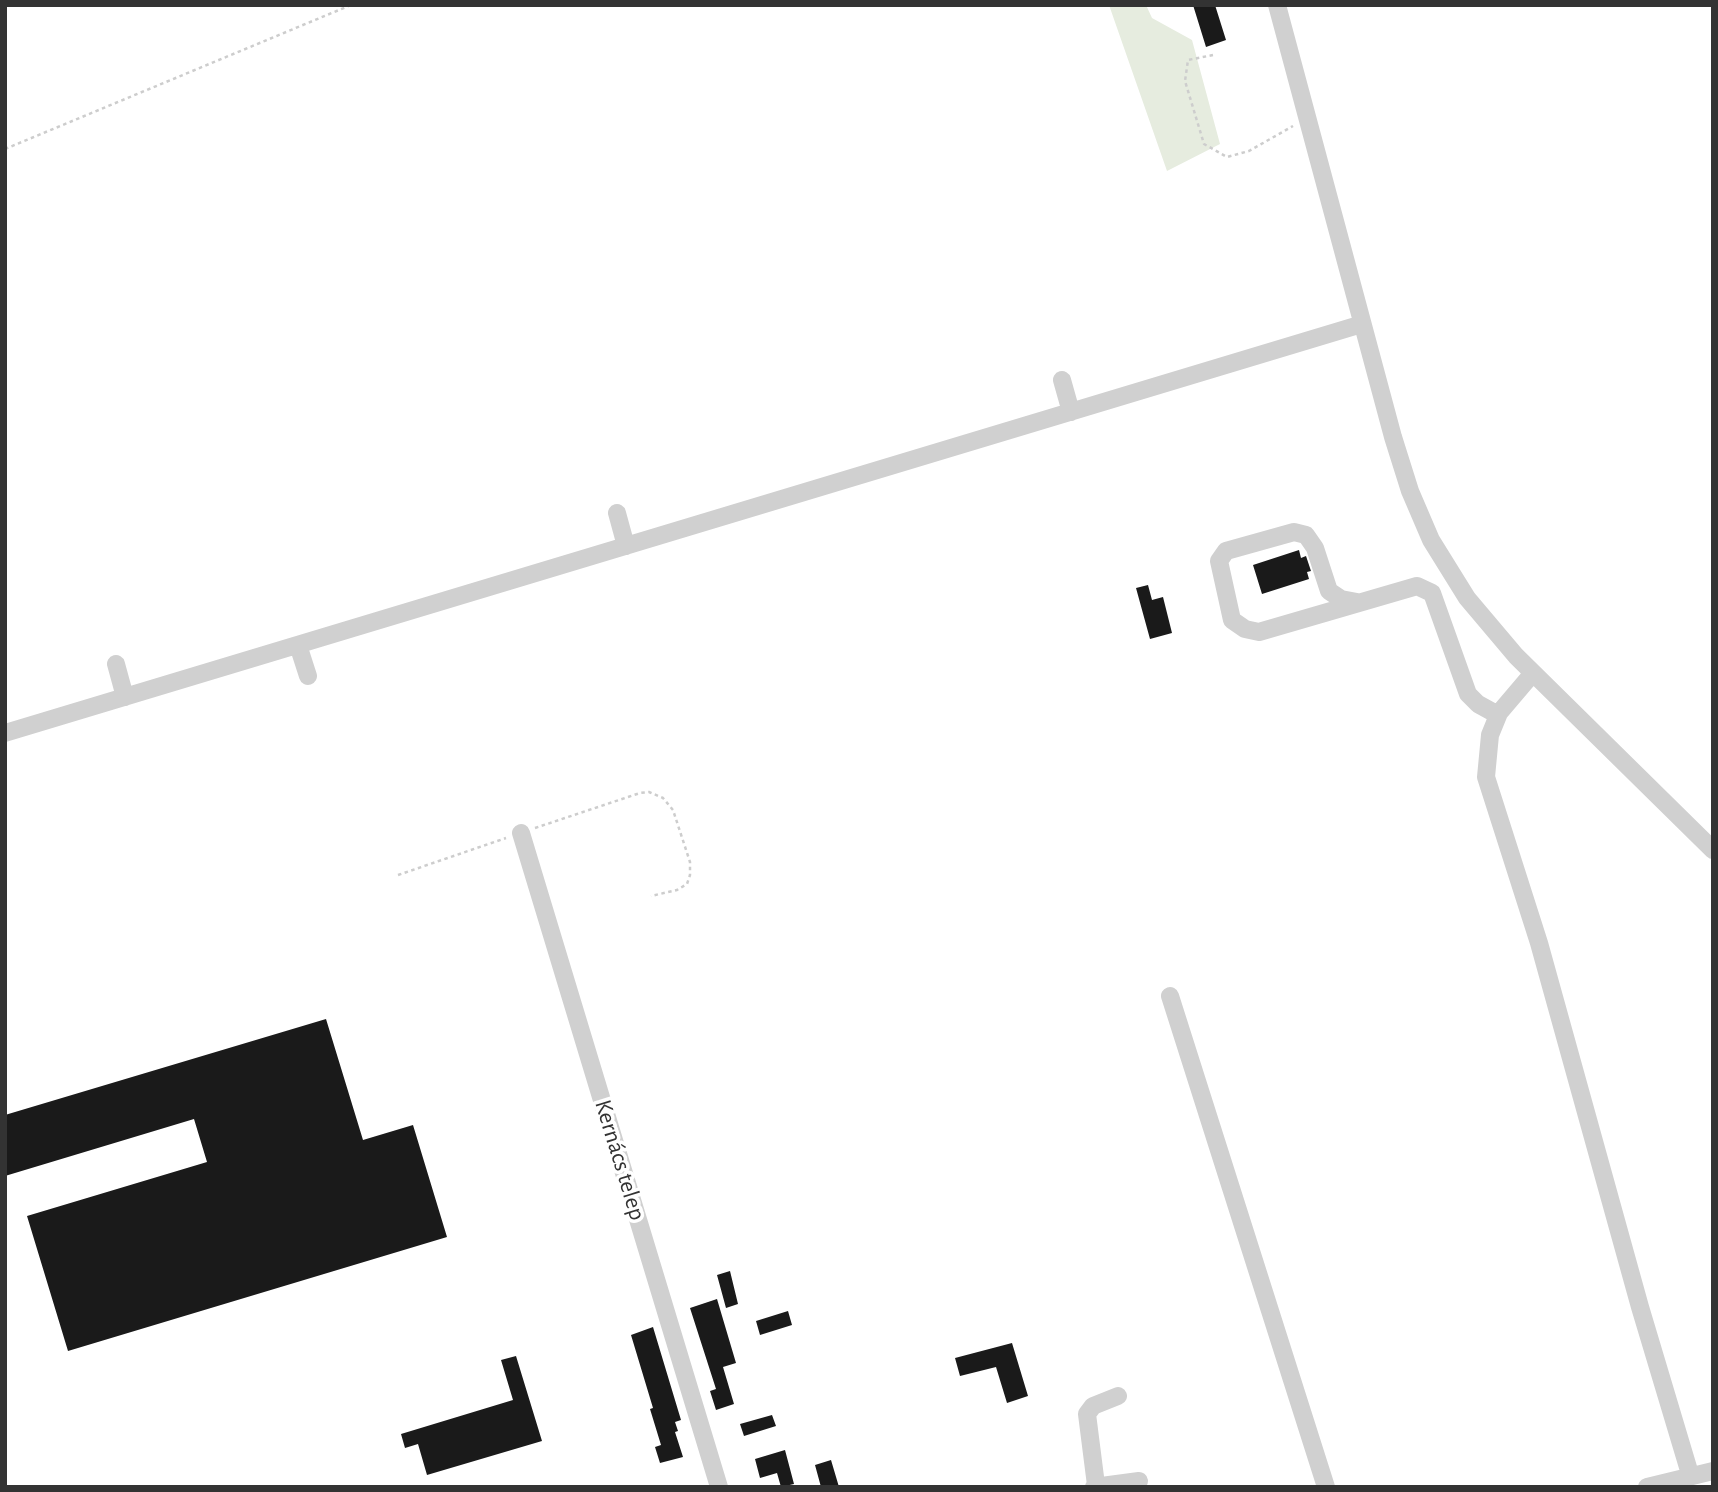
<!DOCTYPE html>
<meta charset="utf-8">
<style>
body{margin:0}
#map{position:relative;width:1718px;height:1492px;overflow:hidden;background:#fff;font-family:"Alegreya Sans",sans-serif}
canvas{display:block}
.frame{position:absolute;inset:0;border:7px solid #333;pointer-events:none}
</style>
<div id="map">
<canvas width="1718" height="1492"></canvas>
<div class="frame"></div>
</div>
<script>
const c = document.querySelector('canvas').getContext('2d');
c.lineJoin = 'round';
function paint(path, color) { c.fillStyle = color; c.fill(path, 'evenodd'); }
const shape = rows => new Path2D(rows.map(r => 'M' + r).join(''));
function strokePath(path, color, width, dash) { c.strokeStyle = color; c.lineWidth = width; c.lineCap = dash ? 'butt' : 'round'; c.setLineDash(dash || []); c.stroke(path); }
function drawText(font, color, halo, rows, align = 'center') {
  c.font = font + ' "Alegreya Sans",sans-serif'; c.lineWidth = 7; c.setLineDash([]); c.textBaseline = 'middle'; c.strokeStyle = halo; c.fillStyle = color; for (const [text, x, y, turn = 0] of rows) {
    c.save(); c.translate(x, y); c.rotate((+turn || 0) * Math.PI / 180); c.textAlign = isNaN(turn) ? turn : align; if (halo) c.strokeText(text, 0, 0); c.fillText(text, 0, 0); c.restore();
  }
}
paint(shape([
 [1109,5,1146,5,1152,18,1192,40,1220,144,1167,171]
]), '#e6ecdf');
paint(shape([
 [1193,5,1215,5,1226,40,1206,47],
 [1299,550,1301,558,1306,556,1311,571,1307,572,1309,579,1262,594,1253,565],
 [1148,585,1152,600,1163,597,1172,633,1150,639,1136,588],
 [326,1019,363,1140,413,1125,447,1237,68,1351,27,1216,207,1162,194,1119,5,1176,5,1115],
 [730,1271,738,1304,726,1308,717,1275],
 [717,1299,736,1363,723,1367,734,1404,716,1410,710,1391,716,1389,690,1308],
 [788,1311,792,1325,760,1335,756,1321],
 [653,1327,681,1420,675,1422,678,1431,675,1432,683,1457,660,1463,655,1447,661,1445,650,1409,653,1408,631,1335],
 [1012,1343,1028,1396,1007,1403,996,1367,960,1376,955,1358],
 [516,1356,542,1441,427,1475,418,1444,405,1448,401,1434,513,1400,501,1360],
 [772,1415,776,1426,744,1436,740,1424],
 [785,1450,794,1484,781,1487,777,1473,760,1478,755,1459],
 [831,1460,839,1487,821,1487,815,1465]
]), '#1a1a1a');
strokePath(shape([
 [1213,55,1188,60,1185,81,1204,144,1227,157,1249,151,1293,126],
 [5,149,351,5],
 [535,828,640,793,649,792,663,798,673,810,690,862,690,875,687,884,677,890,651,896],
 [398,875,506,838]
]), '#cdcdcd', 2.5, [3.5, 3.5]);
strokePath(shape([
 [1277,5,1393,437,1410,491,1431,540,1467,598,1516,656,1713,850],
 [1062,380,1071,412],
 [617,513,626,546],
 [1357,602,1341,599,1329,591,1315,548,1306,535,1294,532,1226,551,1219,561,1232,620,1245,629,1259,632,1417,586,1432,593,1468,694,1478,704,1498,715],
 [298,645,308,676],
 [116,664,125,697],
 [1533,673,1499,713,1490,735,1486,777,1539,943,1640,1307,1690,1474],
 [5,733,1362,324],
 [521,833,719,1487],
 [1170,996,1326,1487],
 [1096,1485,1087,1414,1093,1406,1118,1396],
 [1094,1487,1139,1481],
 [1647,1487,1713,1471]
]), '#d0d0d0', 18);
drawText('24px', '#333', '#fff', [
 ["Kernács telep",620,1160,73]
]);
</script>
